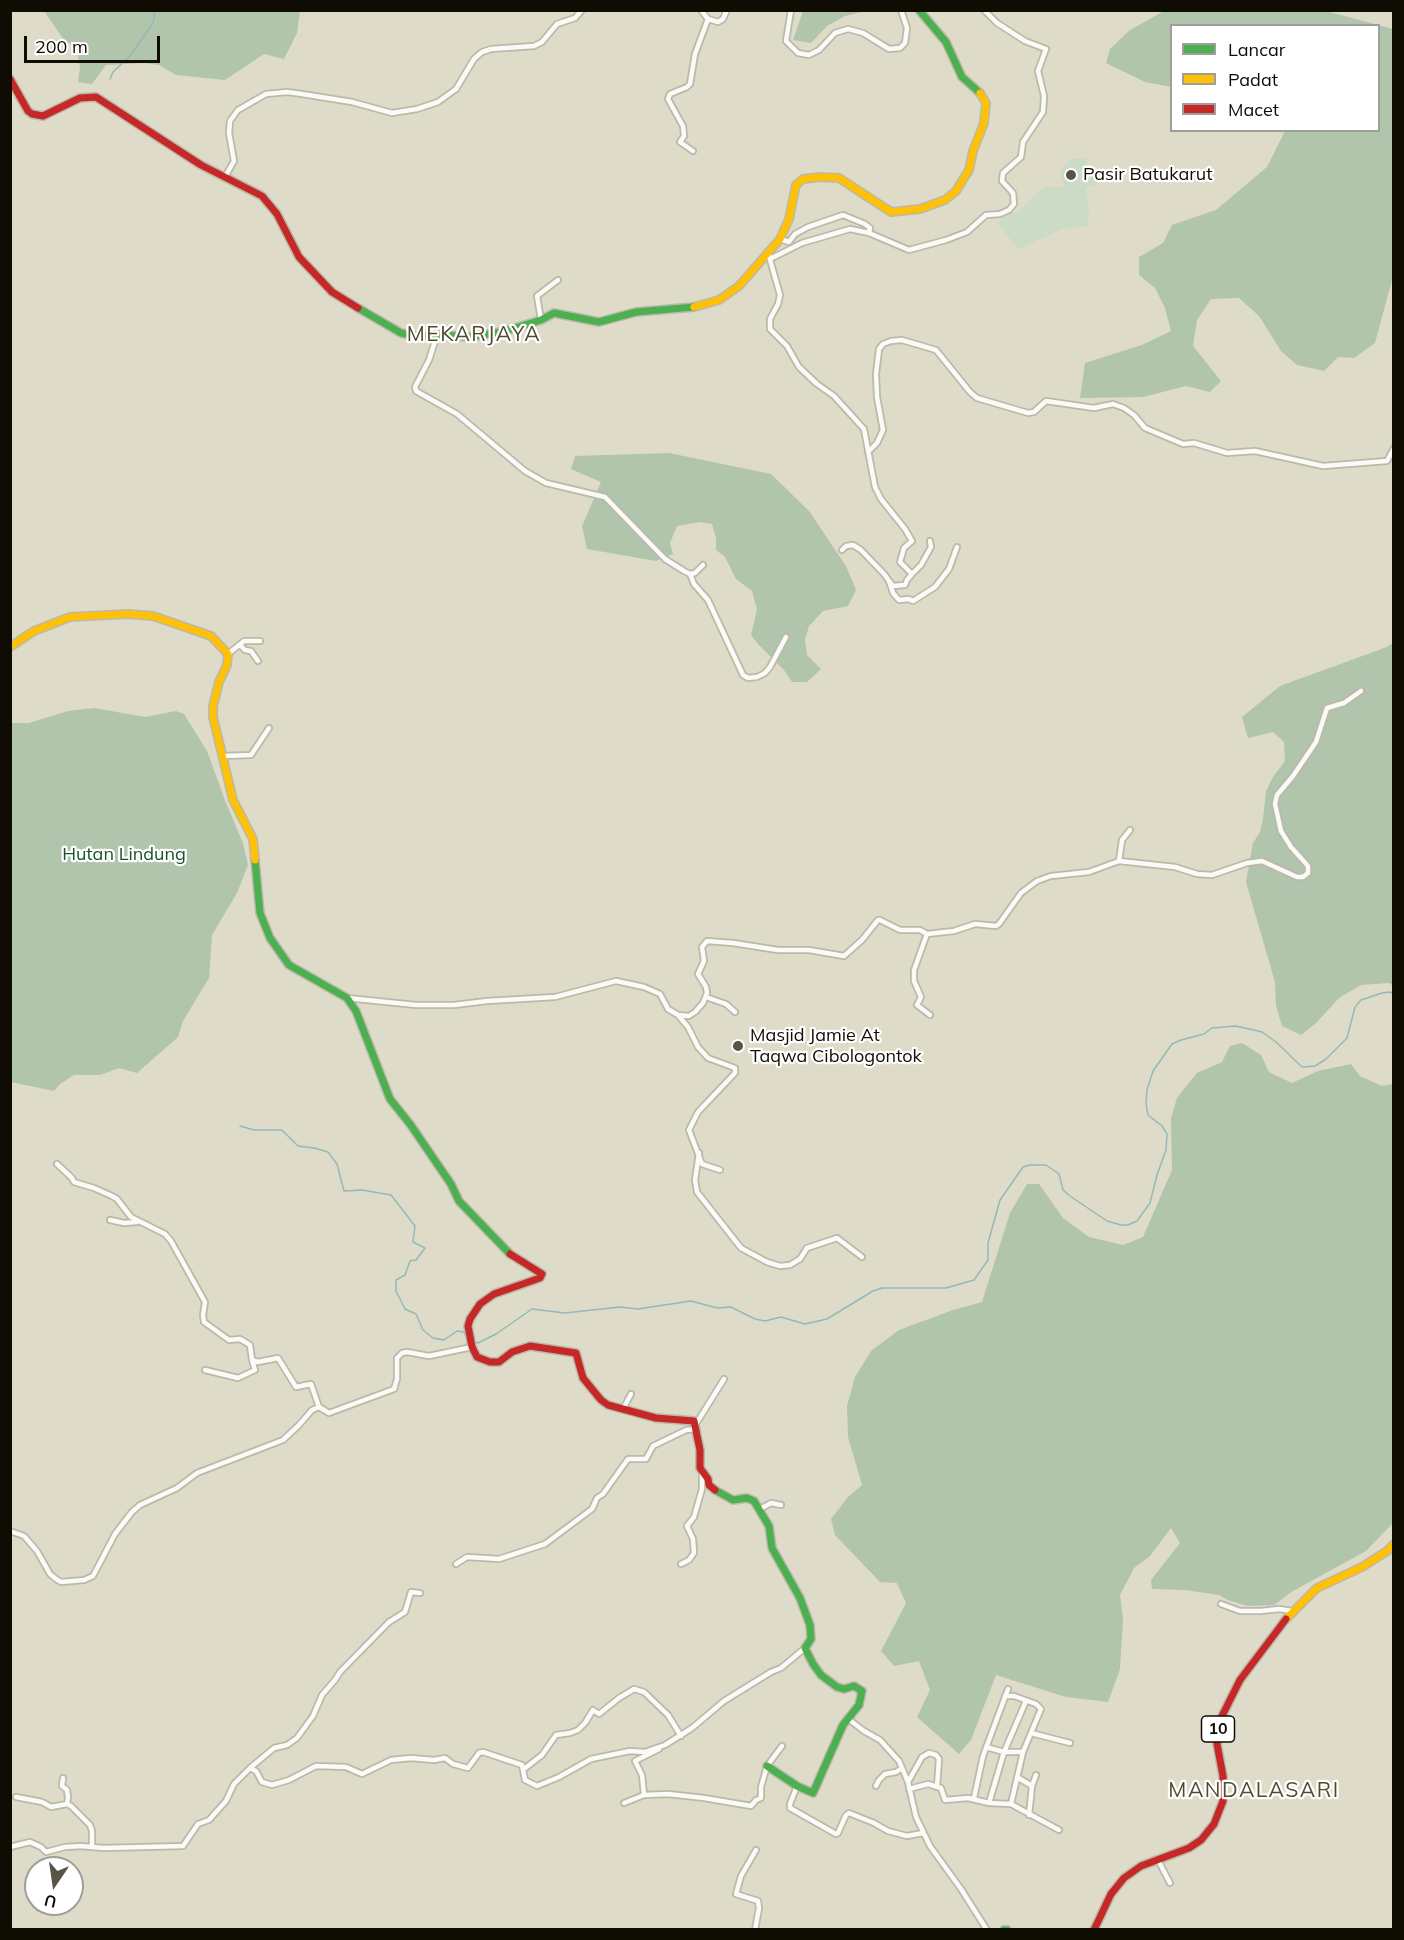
<!DOCTYPE html>
<style>
body{margin:0}
#map{position:relative;width:1404px;height:1940px;overflow:hidden;background:#dedbc8;font-family:Mulish,sans-serif}
canvas{display:block}
.frame{position:absolute;inset:0;border:12px solid #0f0c03;pointer-events:none}
.legend{position:absolute;left:1170px;top:24px;width:210px;height:108px;box-sizing:border-box;background:#fff;border:2px solid #9f9e9a;margin:0;padding:8px 10px;list-style:none;font-size:18px;color:#0f0c03}
.legend li{display:flex;align-items:center;gap:12px;height:30px}
.legend b{width:30px;border:2px solid #9f9e9a}
.north{position:absolute;left:24px;top:1856px;width:60px;height:60px;box-sizing:border-box;background:#fff;border:2px solid #9f9e9a;border-radius:50%;rotate:193deg;font-size:16px;font-weight:700;line-height:24px;text-align:center;color:#0f0c03}
.north::after{content:'';display:block;margin:auto;width:21px;height:27px;background:#575448;clip-path:polygon(50% 0,100% 100%,50% 72%,0 100%)}
.scale{position:absolute;left:24px;top:36px;width:136px;height:27px;box-sizing:border-box;border:3px solid #0f0c03;border-top:0;padding-left:8px;font-size:18px;line-height:21px;white-space:nowrap;color:#0f0c03;-webkit-text-stroke:4px #fff;paint-order:stroke}
</style>
<div id="map">
<canvas width="1404" height="1940"></canvas>
<div class="frame"></div>
<ul class="legend">
<li><b style="height:8px;background:#4caf50"></b>Lancar</li>
<li><b style="height:8px;background:#ffc107"></b>Padat</li>
<li><b style="height:8px;background:#c62828"></b>Macet</li>
</ul>
<div class="north">U</div>
<div class="scale">200 m</div>
</div>
<script>
const c = document.querySelector('canvas').getContext('2d');
c.lineJoin = 'round';
function paint(path, color) { c.fillStyle = color; c.fill(path, 'evenodd'); }
const shape = rows => new Path2D(rows.map(r => 'M' + r).join(''));
function strokePath(path, color, width, dash) { c.strokeStyle = color; c.lineWidth = width; c.lineCap = dash ? 'butt' : 'round'; c.setLineDash(dash || []); c.stroke(path); }
function drawText(font, color, halo, rows, align = 'center') {
  c.font = font + ' Mulish,sans-serif'; c.lineWidth = 4.5; c.setLineDash([]); c.textBaseline = 'middle'; c.strokeStyle = halo; c.fillStyle = color; for (const [text, x, y, turn = 0] of rows) {
    c.save(); c.translate(x, y); c.rotate((+turn || 0) * Math.PI / 180); c.textAlign = isNaN(turn) ? turn : align; if (halo) c.strokeText(text, 0, 0); c.fillText(text, 0, 0); c.restore();
  }
}
paint(shape([
 [1085,158,1088,166,1094,171,1099,179,1097,184,1089,186,1086,190,1089,211,1088,226,1062,229,1019,249,1017,248,997,222,1020,210,1044,187,1062,187,1064,184,1061,176,1061,168,1072,159]
]), '#ccdbc6');
paint(shape([
 [44,11,300,11,297,33,284,59,264,54,225,80,176,75,159,65,144,63,106,65,92,84,78,82,80,67,77,50,62,37],
 [803,11,803,10,866,11,845,16,827,26,811,43,793,40],
 [1164,11,1326,11,1393,29,1393,276,1375,343,1354,358,1338,357,1324,371,1297,365,1281,351,1259,316,1239,298,1211,299,1197,320,1193,346,1221,381,1210,392,1186,386,1143,397,1080,398,1085,363,1142,345,1171,331,1165,308,1155,288,1139,275,1139,257,1163,243,1172,225,1216,210,1267,167,1285,131,1378,130,1378,26,1172,26,1171,87,1145,82,1106,63,1110,49,1130,30],
 [669,453,771,474,809,511,846,566,856,590,848,606,823,611,809,626,805,640,807,655,821,669,807,682,792,682,784,670,758,644,751,635,757,609,752,591,736,579,725,557,716,550,716,538,712,524,699,522,677,526,670,543,673,554,656,561,587,549,582,526,601,482,571,469,575,456],
 [1393,643,1393,985,1389,983,1361,985,1339,998,1316,1023,1301,1035,1282,1026,1276,1006,1275,982,1246,882,1253,843,1260,832,1263,819,1266,791,1273,777,1285,761,1284,742,1273,732,1248,738,1242,717,1280,686,1387,647],
 [94,708,145,717,176,711,184,714,207,751,226,803,243,843,248,865,237,893,212,935,209,978,183,1021,178,1037,137,1073,119,1068,100,1075,74,1075,60,1084,54,1091,11,1082,11,723,29,723,68,711],
 [1242,1043,1261,1055,1269,1072,1292,1083,1318,1071,1351,1064,1360,1076,1382,1086,1393,1084,1393,1523,1366,1551,1293,1591,1274,1605,1247,1606,1228,1600,1219,1595,1185,1590,1152,1589,1151,1580,1180,1543,1171,1528,1150,1556,1134,1568,1120,1595,1123,1619,1120,1669,1108,1702,1066,1697,996,1675,971,1740,959,1754,917,1717,930,1690,919,1661,894,1666,881,1651,906,1603,897,1583,880,1582,835,1535,831,1519,848,1497,862,1485,848,1437,847,1406,855,1377,871,1351,899,1330,953,1310,982,1302,1010,1213,1027,1184,1039,1184,1063,1218,1089,1237,1123,1245,1143,1237,1172,1170,1171,1118,1177,1098,1197,1073,1222,1062,1230,1046]
]), '#b1c4ac');
strokePath(shape([
 [110,79,113,72,130,56,153,23,155,10],
 [240,1126,254,1130,282,1130,298,1146,314,1148,328,1152,337,1164,344,1191,362,1190,391,1195,415,1226,413,1242,425,1248,416,1260,410,1261,405,1275,396,1280,396,1291,405,1309,416,1314,423,1330,433,1338,444,1340,457,1331,464,1332,468,1340],
 [475,1342,478,1343,496,1334,532,1309,565,1313,620,1307,638,1309,691,1301,717,1308,731,1307,755,1319,765,1321,781,1317,805,1324,827,1319,873,1291,882,1288,946,1288,974,1280,988,1260,988,1243,1000,1200,1023,1167,1030,1165,1046,1165,1059,1174,1063,1190,1070,1196,1107,1221,1121,1225,1128,1225,1137,1221,1150,1203,1157,1175,1166,1150,1167,1134,1162,1126,1148,1115,1146,1103,1147,1090,1153,1071,1172,1044,1181,1040,1204,1034,1212,1028,1236,1026,1262,1032,1276,1042,1302,1067,1315,1066,1326,1059,1347,1038,1355,1007,1361,1000,1382,993,1390,992,1394,994]
]), '#95b9b9', 1.5);
const street = shape([
 [701,10,708,19,718,22,723,19,727,10],
 [791,10,786,41,798,53,809,55,819,50,835,33,848,29,863,33,889,49,900,48,905,43,907,28,901,10],
 [693,151,680,142,684,136,683,126,668,99,670,94,687,87,690,84,695,54,708,19],
 [225,177,234,161,229,133,230,121,238,110,266,94,287,92,302,94,352,102,392,113,417,109,438,102,456,89,474,59,482,52,491,49,534,46,542,42,557,24,575,18,582,10],
 [780,239,789,242,795,234,808,227,843,215,865,224,870,228,869,233],
 [769,256,780,295,778,304,770,319,770,329,787,346,799,367,817,384,834,396,864,429,875,487,881,499,905,529,912,541,904,548,900,562,912,574,921,565,931,547,930,541],
 [770,259,802,243,850,229,869,233,909,250,946,240,967,232,986,215,1000,214,1009,210,1014,204,1013,193,1002,181,1003,173,1021,157,1023,142,1043,112,1044,96,1038,71,1046,49,1025,41,997,23,984,10],
 [541,320,537,296,558,280],
 [437,335,429,360,415,387,416,391,457,414,525,471,546,483,605,497,665,559,684,571,690,574,695,573,703,565],
 [868,452,877,443,883,430,877,397,876,374,879,349,883,344,891,341,902,340,936,350,970,392,977,398,1028,413,1034,412,1046,401,1094,408,1113,404,1124,408,1134,415,1145,428,1183,444,1194,443,1227,453,1255,451,1323,466,1387,461,1394,448],
 [842,550,846,546,853,545,861,550,885,575,889,581,893,593,899,600,909,599,913,601,935,587,949,569,957,547],
 [690,574,694,584,708,600,743,675,748,678,757,677,765,673,770,667,786,637],
 [890,582,893,586,905,585,907,580,912,574],
 [240,645,245,650,251,651,258,661],
 [228,654,244,641,260,641],
 [222,756,251,755,269,728],
 [1119,861,1122,840,1130,830],
 [927,934,914,970,914,981,921,997,917,1005,930,1015],
 [706,997,726,1004,735,1012],
 [347,998,416,1005,454,1005,487,1001,555,997,616,981,644,987,660,994,668,1009,678,1015,689,1016,695,1012,703,1003,707,993,706,987,698,974,704,961,702,947,707,941,733,943,778,950,809,950,844,956,862,940,878,920,880,920,900,930,920,930,927,934,954,931,975,924,996,926,999,924,1021,893,1037,881,1051,876,1089,872,1119,861,1175,867,1197,874,1212,875,1247,863,1262,861,1297,877,1303,877,1308,873,1308,866,1291,847,1281,831,1275,804,1277,795,1293,776,1316,742,1327,708,1344,703,1361,691],
 [678,1015,688,1027,698,1047,708,1058,735,1068,735,1073,698,1112,689,1130,702,1164,720,1170],
 [699,1153,695,1180,697,1192,741,1248,767,1262,780,1266,790,1265,800,1259,807,1248,837,1238,862,1257],
 [57,1164,72,1178,74,1182,94,1188,112,1196,117,1199,131,1217,165,1234,171,1241,205,1302,203,1315,204,1322,229,1340,240,1339,250,1345,252,1360,258,1362,278,1358,296,1387,311,1384,319,1407],
 [110,1220,124,1223,137,1222],
 [205,1370,238,1378,255,1370,252,1360],
 [623,1409,631,1394],
 [696,1424,724,1379],
 [760,1509,771,1503,781,1505],
 [10,1531,24,1536,37,1551,50,1574,56,1579,61,1582,84,1580,93,1576,115,1534,132,1512,140,1505,177,1488,197,1473,283,1440,299,1425,312,1410,319,1407,329,1413,394,1389,397,1379,397,1358,402,1353,407,1352,429,1356,472,1347],
 [456,1564,467,1557,499,1559,545,1544,592,1509,597,1498,603,1494,628,1459,646,1459,653,1446,686,1430,697,1429],
 [681,1564,689,1560,694,1553,693,1539,687,1526,694,1517,702,1489,702,1472],
 [1221,1604,1240,1611,1261,1611,1279,1609,1292,1611],
 [1005,1696,1014,1696,1036,1704,1041,1709,1023,1752,1011,1804],
 [847,1718,864,1731,880,1740,899,1761,908,1782,916,1817,930,1846,961,1889,987,1930],
 [1031,1733,1070,1743],
 [986,1747,1004,1752,1023,1752],
 [250,1768,274,1748,287,1745,297,1738,313,1716,322,1695,335,1680,340,1672,389,1622,405,1612,411,1592,420,1593],
 [524,1769,542,1755,556,1735,570,1733,578,1730,585,1723,593,1710,599,1714,619,1698,634,1689,644,1692,668,1715,681,1736],
 [1017,1777,1032,1786],
 [63,1778,62,1786,67,1790,68,1798,67,1804],
 [908,1782,922,1757,929,1753,936,1755,939,1759,937,1787],
 [797,1786,790,1804,790,1808,836,1834,838,1833,846,1815,849,1813,874,1823,888,1831,907,1836,923,1833],
 [876,1786,879,1780,885,1774,896,1772,902,1768],
 [909,1789,928,1784,941,1788,945,1800,968,1798,989,1803,1011,1804,1059,1830],
 [644,1795,642,1775,635,1761,659,1749],
 [16,1797,42,1802,51,1807,67,1804,71,1806,90,1825,92,1831,92,1846],
 [974,1798,983,1756,1008,1689],
 [624,1803,644,1795,668,1794,704,1798,751,1806,756,1800,761,1798,761,1787,767,1766,782,1746],
 [989,1803,1004,1752,1026,1701],
 [1029,1815,1032,1786,1036,1775],
 [10,1847,30,1842,41,1847,46,1852,65,1847,81,1846,103,1848,183,1846,198,1824,209,1820,217,1811,226,1801,234,1784,250,1768,256,1771,262,1782,272,1785,289,1780,316,1766,346,1767,362,1774,391,1760,411,1758,434,1760,445,1758,453,1764,468,1768,479,1753,483,1752,522,1765,525,1780,537,1786,559,1777,591,1759,630,1751,645,1752,665,1745,692,1728,724,1701,771,1672,781,1668,805,1648],
 [1158,1860,1170,1883],
 [755,1930,759,1908,758,1901,736,1894,741,1876,756,1850]
]);
const fast = shape([
 [919,10,946,42,962,77,980,93],
 [358,308,401,333,416,336,445,335,468,337,502,332,541,320,554,313,599,322,636,312,694,307],
 [255,860,260,913,270,938,289,965,347,998,356,1011,390,1099,410,1124,451,1184,459,1201,510,1254],
 [715,1490,733,1500,747,1498,754,1501,769,1526,772,1548,800,1598,810,1625,811,1639,805,1648,813,1664,821,1675,837,1687,844,1689,854,1686,862,1691,859,1705,843,1725,813,1793,797,1786,767,1766],
 [1004,1930,1007,1930]
]);
const slow = shape([
 [694,307,719,300,739,286,780,239,789,219,796,185,803,179,820,177,839,178,891,212,920,209,945,200,956,191,969,170,973,151,984,123,986,103,980,93],
 [10,647,34,631,70,617,128,614,153,616,211,636,228,654,227,665,219,682,213,706,213,717,233,800,253,839,255,860],
 [1286,1619,1317,1588,1362,1567,1387,1551,1394,1544]
]);
const jam = shape([
 [10,79,28,111,32,114,43,116,80,98,96,97,201,165,262,196,277,214,299,257,332,292,358,308],
 [510,1254,542,1274,540,1278,494,1294,480,1304,470,1319,468,1326,472,1347,477,1357,490,1362,499,1362,512,1352,530,1346,576,1353,583,1378,601,1400,608,1405,656,1418,694,1421,700,1450,700,1468,708,1479,709,1485,715,1490],
 [1094,1930,1111,1894,1124,1878,1141,1866,1189,1848,1201,1840,1214,1824,1223,1801,1223,1776,1217,1744,1221,1718,1240,1680,1286,1619]
]);
strokePath(street, '#bbb9aa', 8);
strokePath(fast, '#bbb9aa', 10);
strokePath(slow, '#bbb9aa', 10);
strokePath(jam, '#bbb9aa', 10);
strokePath(street, '#fafaf7', 4.5);
strokePath(fast, '#4caf50', 7);
strokePath(slow, '#ffc107', 7);
strokePath(jam, '#c62828', 7);
for (const [x, y, r, color] of [
 [1071,175,6,"#575448"],
 [738,1046,6,"#575448"]
]) { const dot = new Path2D(); dot.arc(x, y, r, 0, 2 * Math.PI); c.fillStyle = color; c.fill(dot); strokePath(dot, '#fff', 2); }
for (const [x, y, w] of [
 [1218,1729,33]
]) { const box = new Path2D(); box.roundRect(x - w / 2, y - 13, w, 26, 4.5); c.fillStyle = '#fff'; c.fill(box); strokePath(box, '#0f0c03', 1.5); }
drawText('bold 16px', '#0f0c03', null, [
 ["10",1218,1729]
]);
drawText('18px', '#0f0c03', '#fff', [
 ["Pasir Batukarut",1083,175],
 ["Masjid Jamie At",750,1036],
 ["Taqwa Cibologontok",750,1057]
], 'left');
drawText('18px', '#16522d', '#fff', [
 ["Hutan Lindung",124,855]
]);
c.letterSpacing = '1.5px';
drawText('21px', '#524c2e', '#fff', [
 ["MEKARJAYA",474,335],
 ["MANDALASARI",1254,1791]
]);
c.letterSpacing = '0px';
</script>
